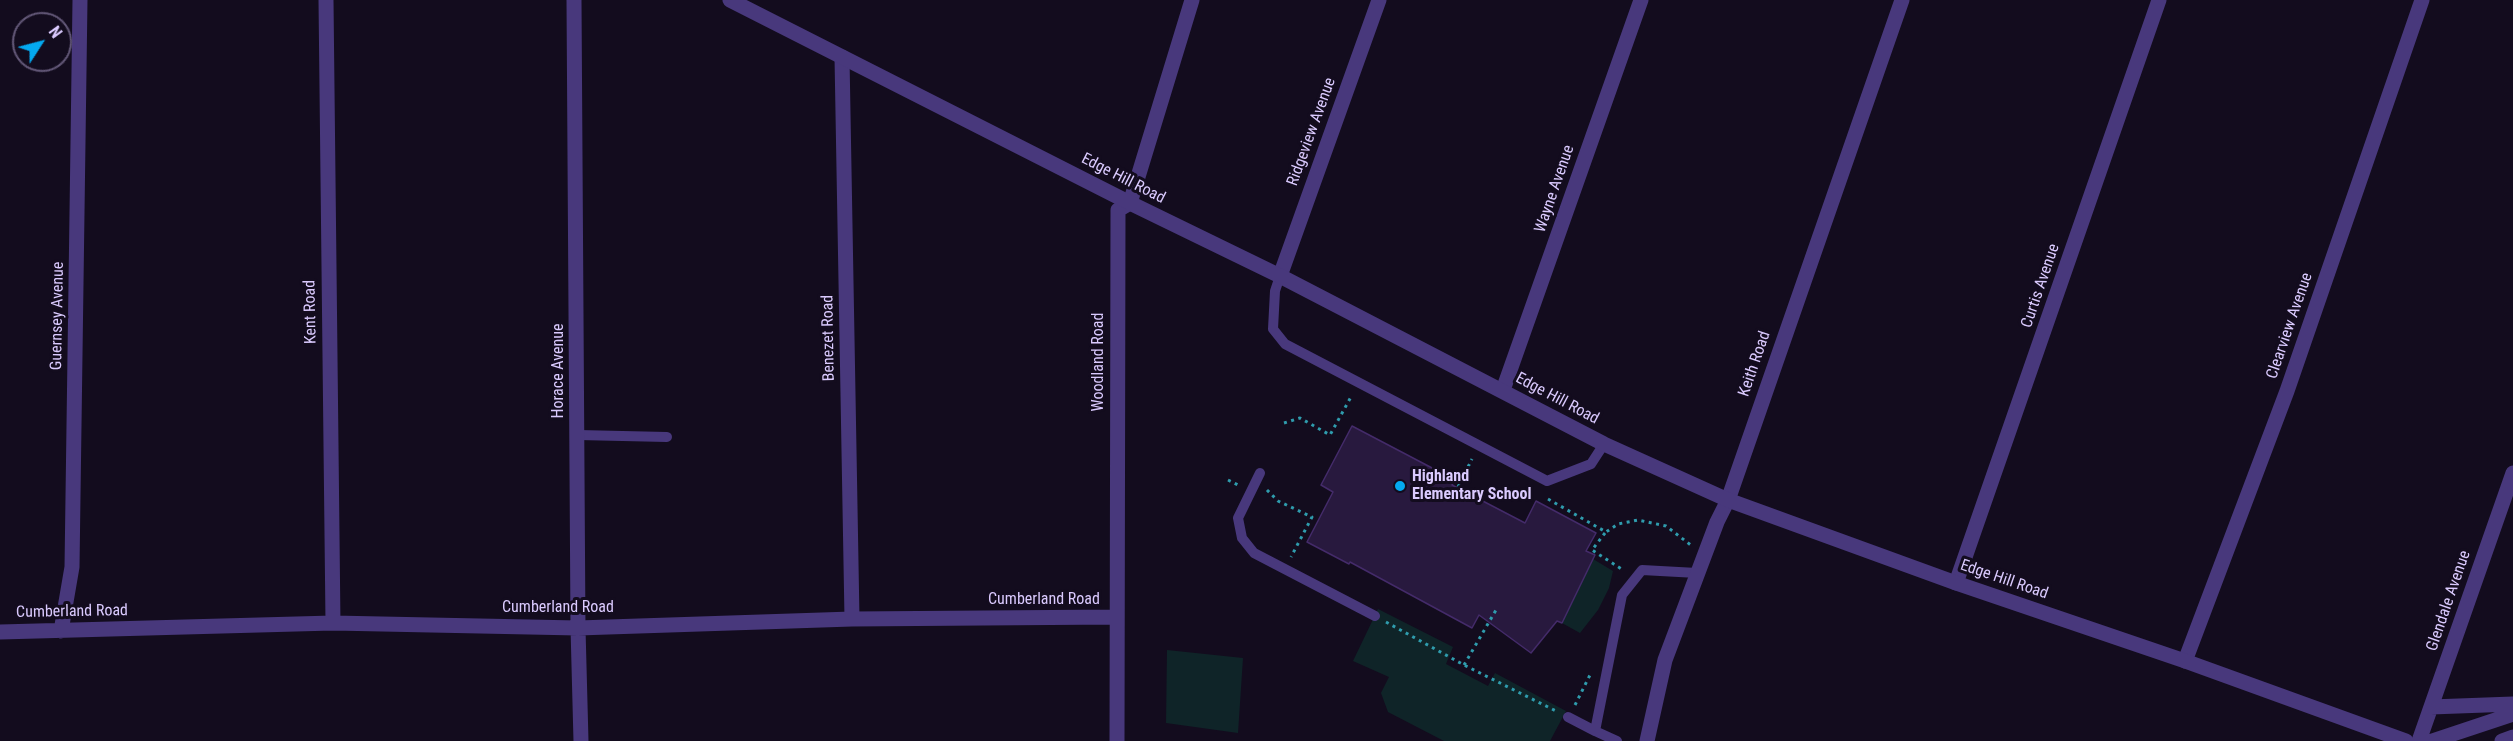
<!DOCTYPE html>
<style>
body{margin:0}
#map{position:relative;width:2513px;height:741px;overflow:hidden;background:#130c1e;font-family:"Roboto Condensed",sans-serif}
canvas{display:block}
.north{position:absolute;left:12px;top:12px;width:60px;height:60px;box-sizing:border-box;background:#130c1e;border:2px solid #635878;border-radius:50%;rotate:54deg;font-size:16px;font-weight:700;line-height:24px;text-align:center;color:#dacafe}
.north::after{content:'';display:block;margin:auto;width:21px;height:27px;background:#04a9f0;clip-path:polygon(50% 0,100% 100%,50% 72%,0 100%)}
</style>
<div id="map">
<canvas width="2513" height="741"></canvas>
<div class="north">N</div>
</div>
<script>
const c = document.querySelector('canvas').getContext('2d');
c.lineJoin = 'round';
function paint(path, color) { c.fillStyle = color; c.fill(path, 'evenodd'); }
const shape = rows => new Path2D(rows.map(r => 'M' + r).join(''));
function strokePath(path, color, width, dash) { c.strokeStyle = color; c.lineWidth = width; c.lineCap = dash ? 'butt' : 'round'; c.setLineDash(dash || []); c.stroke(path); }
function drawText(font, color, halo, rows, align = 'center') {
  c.font = font + ' "Roboto Condensed",sans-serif'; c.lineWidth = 6; c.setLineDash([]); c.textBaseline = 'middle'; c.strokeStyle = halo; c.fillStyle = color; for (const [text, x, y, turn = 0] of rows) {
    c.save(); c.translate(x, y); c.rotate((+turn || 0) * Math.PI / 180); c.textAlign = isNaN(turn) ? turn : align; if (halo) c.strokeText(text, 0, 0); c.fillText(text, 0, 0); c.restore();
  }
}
paint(shape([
 [1593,559,1613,571,1609,588,1598,610,1580,633,1562,623],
 [1378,609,1453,647,1446,664,1488,686,1495,673,1566,711,1550,741,1444,741,1388,712,1381,693,1389,677,1353,661],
 [1167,650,1243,658,1238,733,1166,723]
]), '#0f2428');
const building = shape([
 [1352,426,1455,480,1452,485,1525,523,1536,501,1596,533,1586,551,1595,555,1562,623,1557,621,1531,653,1479,615,1472,628,1350,562,1349,564,1307,542,1333,492,1321,485,1352,426]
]);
paint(building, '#28193e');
strokePath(building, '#442b6a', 1.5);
strokePath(shape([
 [1284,423,1300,418,1330,435,1352,395],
 [1228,480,1238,485],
 [1458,487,1472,459],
 [1267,490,1278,501,1312,517,1291,557],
 [1548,499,1606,532,1618,524,1638,520,1666,526,1692,546],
 [1605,533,1592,550,1623,570],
 [1386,622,1464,665,1556,711],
 [1464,665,1496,610],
 [1575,705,1591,673]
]), '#2f9cad', 3, [3, 4.5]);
strokePath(shape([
 [1280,276,1275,291,1273,329,1285,344,1547,481,1591,464,1604,444],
 [578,435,667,437],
 [1260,473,1238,518,1242,538,1254,553,1375,616],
 [1568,717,1595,731],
 [1617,741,1595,731,1622,595,1642,570,1697,573]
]), '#48387c', 10);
strokePath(shape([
 [326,0,333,623],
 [574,0,578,628,581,741],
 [842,57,852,619],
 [1280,276,1379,0],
 [1503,390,1641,0],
 [1956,583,2159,0],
 [61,631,72,567,80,0],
 [0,632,333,623,578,628,852,619,1116,617],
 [2185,661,2287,391,2422,0],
 [2431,707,2513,704],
 [1117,741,1118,210,1130,203,1192,0],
 [1647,741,1665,660,1717,522,1728,500,1902,0],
 [2419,741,2513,473],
 [2432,741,2513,714],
 [2502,741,2513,737]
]), '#48387c', 15);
strokePath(shape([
 [730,0,1130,203,1280,276,1604,444,1728,500,1956,583,2185,661,2406,741]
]), '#48387c', 15);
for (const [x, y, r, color] of [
 [1400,486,6,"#04a9f0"]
]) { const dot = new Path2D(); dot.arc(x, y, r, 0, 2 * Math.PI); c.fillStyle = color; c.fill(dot); strokePath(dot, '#130c1e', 2); }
drawText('16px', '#dacafe', '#130c1e', [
 ["Ridgeview Avenue",1312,132,-70],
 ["Edge Hill Road",1123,179,27],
 ["Wayne Avenue",1555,189,-71],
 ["Curtis Avenue",2041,286,-71],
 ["Kent Road",311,312,-91],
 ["Guernsey Avenue",58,316,-89],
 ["Clearview Avenue",2290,326,-71],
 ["Benezet Road",829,338,-91],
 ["Woodland Road",1099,362,-90],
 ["Keith Road",1755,364,-71],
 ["Horace Avenue",559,371,-90],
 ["Edge Hill Road",1557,399,28],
 ["Edge Hill Road",2004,580,19],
 ["Cumberland Road",1044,600],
 ["Glendale Avenue",2449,601,-71],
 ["Cumberland Road",558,608],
 ["Cumberland Road",72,612,-1]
]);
drawText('bold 16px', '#dacafe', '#130c1e', [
 ["Highland",1412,477],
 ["Elementary School",1412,495]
], 'left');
</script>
